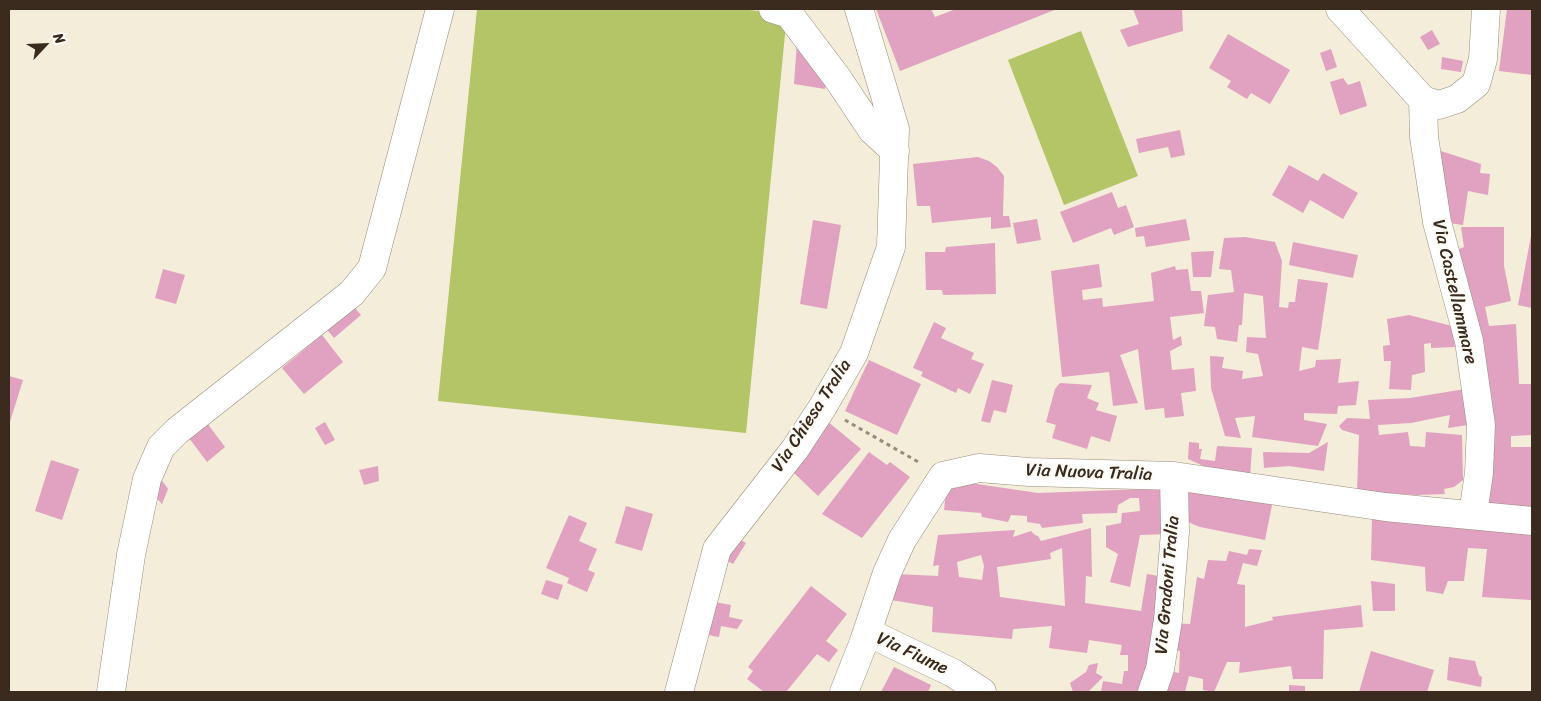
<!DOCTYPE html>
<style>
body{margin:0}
#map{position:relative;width:1541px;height:701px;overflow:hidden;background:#f3edd9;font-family:Sriracha,sans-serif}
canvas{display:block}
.frame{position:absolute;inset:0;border:10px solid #3b2a1e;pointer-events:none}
.north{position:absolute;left:20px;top:20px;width:50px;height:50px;-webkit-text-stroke:4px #fdfcf7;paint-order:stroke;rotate:65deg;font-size:14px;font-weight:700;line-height:20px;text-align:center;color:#3b2a1e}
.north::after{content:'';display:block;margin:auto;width:18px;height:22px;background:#3b2a1e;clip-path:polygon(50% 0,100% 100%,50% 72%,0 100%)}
</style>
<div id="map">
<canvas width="1541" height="701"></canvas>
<div class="frame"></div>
<div class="north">N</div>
</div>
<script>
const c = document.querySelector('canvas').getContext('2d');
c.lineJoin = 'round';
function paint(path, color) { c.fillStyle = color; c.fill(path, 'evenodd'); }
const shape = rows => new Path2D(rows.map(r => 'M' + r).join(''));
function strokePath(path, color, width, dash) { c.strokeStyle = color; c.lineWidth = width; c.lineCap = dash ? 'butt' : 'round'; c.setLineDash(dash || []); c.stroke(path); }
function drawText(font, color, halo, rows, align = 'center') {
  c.font = font + ' Sriracha,sans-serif'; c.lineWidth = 4.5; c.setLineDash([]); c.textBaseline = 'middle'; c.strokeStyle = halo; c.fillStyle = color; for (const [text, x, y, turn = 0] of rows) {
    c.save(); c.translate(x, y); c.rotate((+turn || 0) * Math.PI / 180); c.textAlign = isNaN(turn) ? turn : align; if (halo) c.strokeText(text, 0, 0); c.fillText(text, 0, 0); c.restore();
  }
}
paint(shape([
 [477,9,740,9,787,14,746,433,438,401],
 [1081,31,1138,176,1064,205,1008,60]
]), '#b4c567');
paint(shape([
 [876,9,931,9,935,17,956,9,1057,9,900,71],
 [1133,9,1182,9,1183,31,1128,47,1120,30,1139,24],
 [1507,9,1532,10,1532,75,1499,71],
 [1432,30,1440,44,1428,50,1420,37],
 [1228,34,1290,70,1270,104,1251,93,1247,99,1227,87,1231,81,1209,68],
 [797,42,827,80,825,89,794,84],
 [1331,49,1337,67,1326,71,1320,53],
 [1442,57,1463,61,1461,72,1441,69],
 [1343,78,1348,85,1360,81,1367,106,1340,115,1330,82],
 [1180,130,1185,155,1171,158,1168,147,1139,153,1136,139],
 [1441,151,1481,164,1480,173,1490,174,1488,195,1468,191,1463,225,1442,222],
 [978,157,989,161,997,167,1004,176,1003,216,1009,216,1011,227,991,229,991,217,932,223,930,206,917,206,913,164],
 [1289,165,1318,181,1323,173,1358,193,1343,219,1310,200,1303,213,1272,195],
 [1112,192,1118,208,1126,205,1134,227,1114,235,1111,228,1073,243,1060,212],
 [1037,219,1041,240,1017,244,1013,223],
 [1186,219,1190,240,1146,247,1144,236,1136,237,1135,228],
 [813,220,841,225,827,309,800,304],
 [1461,227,1504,227,1504,266,1511,301,1485,307,1489,326,1516,324,1519,384,1532,384,1532,435,1511,436,1511,447,1532,447,1532,507,1483,503,1454,251,1464,247],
 [1531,236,1532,236,1532,308,1518,305],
 [1245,237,1275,242,1282,261,1279,307,1288,308,1289,302,1295,302,1298,279,1328,283,1318,350,1302,347,1299,371,1315,367,1316,360,1341,359,1338,383,1359,381,1356,405,1338,406,1337,414,1304,413,1304,420,1327,424,1318,446,1252,437,1255,416,1235,418,1241,438,1225,436,1211,388,1210,356,1224,357,1222,368,1243,371,1242,379,1263,376,1258,354,1246,352,1247,337,1266,338,1263,296,1244,293,1242,325,1239,325,1237,342,1217,339,1215,327,1204,326,1208,295,1234,292,1231,270,1219,269,1224,238],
 [1293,242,1358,255,1353,278,1289,265],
 [995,243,996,294,943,295,942,290,926,290,925,252,945,252,946,247],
 [1214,251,1211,277,1193,277,1191,252],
 [1099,264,1102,287,1082,290,1083,300,1102,298,1103,307,1154,301,1151,273,1175,266,1176,270,1188,269,1191,291,1201,291,1204,313,1170,317,1173,340,1181,336,1182,345,1170,351,1172,370,1194,368,1196,391,1181,393,1184,416,1165,418,1164,408,1145,410,1138,349,1120,355,1138,403,1113,406,1109,372,1062,377,1051,271],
 [163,269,185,275,176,304,155,298],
 [349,301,361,315,334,338,322,324],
 [1409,315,1452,326,1455,347,1431,348,1431,343,1424,344,1425,372,1412,375,1411,390,1389,389,1391,361,1384,361,1383,346,1390,345,1387,319],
 [934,322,946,328,941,338,974,353,971,359,984,364,970,394,958,388,956,393,921,376,923,372,913,368],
 [322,335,343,362,304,394,282,368],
 [869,360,921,384,897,435,845,411],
 [9,376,23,380,9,425],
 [992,380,1013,385,1006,413,994,410,990,423,981,421],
 [1060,383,1092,385,1087,398,1099,403,1096,410,1117,416,1110,442,1091,436,1087,449,1052,438,1056,425,1046,422,1055,389],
 [1465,389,1468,425,1448,428,1450,415,1411,423,1378,425,1379,435,1408,432,1410,446,1425,447,1426,432,1462,435,1463,480,1454,487,1444,489,1445,494,1416,495,1357,491,1359,435,1342,430,1339,426,1347,418,1370,419,1368,400,1410,398],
 [827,421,861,449,818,496,792,471],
 [325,422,335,440,325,445,315,428],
 [207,423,225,447,207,462,189,438],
 [1189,442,1199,443,1199,449,1202,449,1200,459,1215,461,1217,446,1252,448,1250,478,1217,472,1188,459],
 [1328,442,1324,471,1289,466,1264,468,1263,452,1309,453],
 [869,452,887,465,890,462,910,477,862,538,822,514],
 [51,460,79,469,62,520,35,511],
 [378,466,379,481,364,485,359,470],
 [158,475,168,489,162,504,150,491],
 [963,482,1038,493,1171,488,1169,534,1140,535,1130,587,1110,582,1118,554,1106,547,1106,526,1121,523,1122,513,1140,511,1139,498,1130,498,1118,505,1117,513,1082,514,1083,523,1042,528,1040,524,1027,522,1027,516,1011,515,1008,522,982,517,981,513,944,510,946,492],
 [1183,492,1205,492,1273,500,1265,540,1200,527,1178,518],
 [626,506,653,514,642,551,615,543],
 [569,515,587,523,579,541,597,549,588,570,595,573,587,592,567,583,569,578,546,568],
 [1372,516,1532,530,1532,585,1531,600,1482,597,1487,549,1468,548,1464,581,1448,581,1443,594,1426,591,1425,567,1371,560],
 [1091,528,1092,577,1086,576,1085,603,1141,611,1147,574,1170,578,1150,692,1101,692,1103,681,1122,684,1124,671,1128,671,1128,655,1120,655,1122,645,1089,640,1087,653,1049,648,1052,626,1013,629,1012,639,932,632,933,607,885,599,895,574,938,576,939,565,933,566,938,535,1015,530,1013,537,1031,531,1035,535,1038,536,1041,541],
 [1062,548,1065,606,1000,597,997,567,1051,559,1050,553],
 [981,555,984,566,982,580,959,577,957,562],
 [736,537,746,543,733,564,723,558],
 [1249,549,1262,550,1257,566,1243,563,1237,584,1245,585,1245,627,1273,620,1272,617,1361,605,1363,627,1324,630,1323,679,1293,679,1291,666,1239,673,1240,662,1227,662,1214,692,1203,690,1203,679,1189,676,1185,692,1158,692,1165,670,1179,673,1180,651,1165,649,1170,623,1190,624,1197,577,1204,579,1208,560,1226,561,1229,551,1247,555],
 [546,580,563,585,558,600,541,594],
 [1371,581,1395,584,1395,611,1373,611],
 [811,586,847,614,826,641,838,650,829,662,817,654,786,692,764,692,747,679,753,671,748,667],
 [709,601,731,605,729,617,743,620,737,629,721,626,719,637,702,634],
 [1371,651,1434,670,1427,692,1359,692],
 [1449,657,1475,661,1479,675,1482,677,1481,687,1447,680],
 [1098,663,1096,673,1103,677,1088,692,1073,692,1070,683,1086,672,1089,665],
 [894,667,931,685,928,692,881,692],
 [1289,685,1305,686,1305,692,1289,692]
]), '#e1a1c0');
const minor = shape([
 [773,9,789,14,838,79,872,130,895,151],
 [1340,9,1423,100],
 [1423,100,1424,137,1437,222,1469,341,1481,425,1479,473,1473,514],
 [1423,100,1439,105,1457,99,1476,84,1483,59,1486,9],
 [867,632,953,673,982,692],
 [111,692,131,555,147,479,161,447,177,431,352,293,372,268,440,9],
 [679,692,717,549,795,449,822,408,854,353,891,247,895,129,859,9],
 [844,692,863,644,887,573,902,540,943,476,979,468,1029,472,1174,476,1385,507,1532,521],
 [1152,692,1160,669,1168,620,1175,532,1174,476]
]);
strokePath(minor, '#978c7c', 29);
strokePath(shape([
 [845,420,920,463]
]), '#978c7c', 3, [4, 4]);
strokePath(minor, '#fff', 28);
drawText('18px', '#3b2a1e', '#fdfcf7', [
 ["Via Castellammare",1454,292,77],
 ["Via Chiesa Tralia",812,416,-57],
 ["Via Nuova Tralia",1089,473,2],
 ["Via Gradoni Tralia",1168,585,-85],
 ["Via Fiume",912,654,25]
]);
</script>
